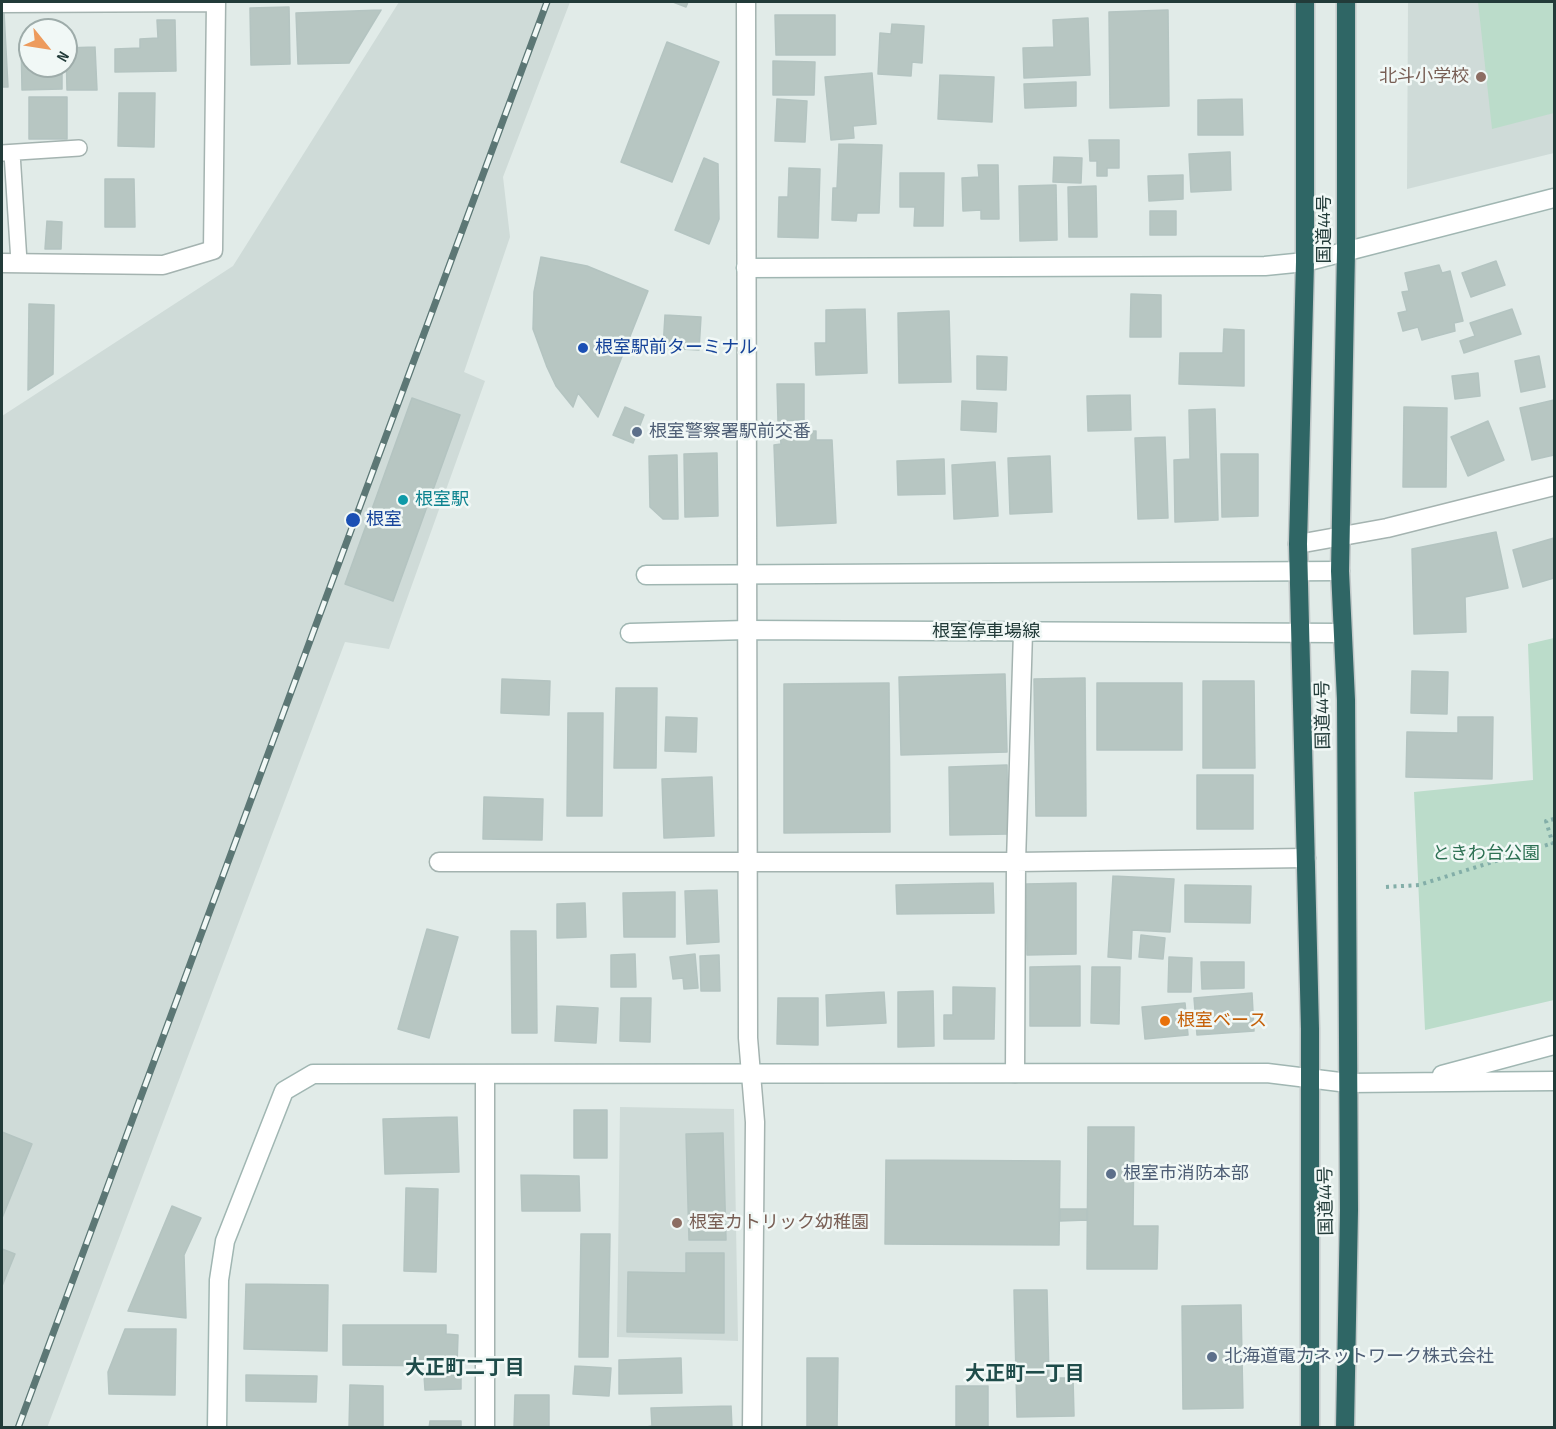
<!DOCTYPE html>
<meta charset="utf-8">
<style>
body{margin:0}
#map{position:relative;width:1556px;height:1429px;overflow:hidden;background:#e1ebe8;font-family:"Sofia Sans Condensed",sans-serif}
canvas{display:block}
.frame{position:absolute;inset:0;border:3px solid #223b39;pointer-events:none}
.north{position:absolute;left:18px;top:18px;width:60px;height:60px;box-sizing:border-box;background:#f1f8f6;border:2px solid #9eacaa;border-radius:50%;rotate:120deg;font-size:16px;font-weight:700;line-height:24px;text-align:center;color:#223b39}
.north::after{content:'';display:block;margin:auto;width:21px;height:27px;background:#ed9b5d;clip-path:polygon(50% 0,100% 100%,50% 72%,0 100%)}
</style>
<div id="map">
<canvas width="1556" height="1429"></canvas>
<div class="frame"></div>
<div class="north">N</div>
</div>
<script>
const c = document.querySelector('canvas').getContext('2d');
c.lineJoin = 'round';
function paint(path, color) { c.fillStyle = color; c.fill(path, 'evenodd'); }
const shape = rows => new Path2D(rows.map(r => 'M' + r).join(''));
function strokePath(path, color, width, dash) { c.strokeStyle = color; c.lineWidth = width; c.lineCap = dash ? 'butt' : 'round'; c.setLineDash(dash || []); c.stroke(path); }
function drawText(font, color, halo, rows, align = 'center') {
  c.font = font + ' "Sofia Sans Condensed","Noto Sans JP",sans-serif'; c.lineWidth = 5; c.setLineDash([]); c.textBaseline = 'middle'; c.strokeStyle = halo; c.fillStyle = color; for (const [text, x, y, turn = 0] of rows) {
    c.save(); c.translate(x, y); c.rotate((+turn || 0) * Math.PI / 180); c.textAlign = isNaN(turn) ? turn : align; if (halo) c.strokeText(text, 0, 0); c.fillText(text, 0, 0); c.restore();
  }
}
paint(shape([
 [399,2,570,2,503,177,510,237,464,372,485,381,389,649,345,642,47,1428,2,1427,2,416,233,266],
 [1408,2,1554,2,1554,153,1407,189],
 [620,1107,734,1109,738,1341,617,1337]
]), '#cfdbd8');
paint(shape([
 [1478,2,1554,2,1554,113,1492,129],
 [1554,638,1554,1000,1425,1030,1414,792,1533,780,1528,644]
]), '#bbdcca');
const building = shape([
 [673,2,688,2,686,7,673,2],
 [289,7,290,64,251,65,250,8,289,7],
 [381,10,349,63,298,64,296,13,381,10],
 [1168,10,1169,106,1110,108,1109,12,1168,10],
 [4,12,8,87,2,87,2,13,4,12],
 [775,15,835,15,835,55,776,55,775,15],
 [1088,18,1090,75,1024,78,1023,48,1054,47,1053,20,1088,18],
 [157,20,175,20,176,71,115,72,115,49,140,48,140,39,158,38,157,20],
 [892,24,924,26,922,63,912,62,911,76,878,74,880,33,891,34,892,24],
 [21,37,30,37,30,66,62,66,62,89,22,90,21,37],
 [667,42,719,62,672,182,621,162,667,42],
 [95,47,97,90,67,90,66,48,95,47],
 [773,61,815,62,814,95,773,95,773,61],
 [872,73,876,124,853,126,854,138,831,140,825,77,872,73],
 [940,75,994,77,992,122,938,119,940,75],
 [1076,82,1076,106,1025,108,1024,84,1076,82],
 [119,93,155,93,154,147,118,146,119,93],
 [29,97,67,97,67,139,29,139,29,97],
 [777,99,807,101,805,142,775,141,777,99],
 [1242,99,1243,135,1198,135,1198,100,1242,99],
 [1089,140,1119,140,1119,168,1107,168,1107,176,1097,176,1097,161,1090,161,1089,140],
 [839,144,882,145,879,213,857,213,856,221,832,220,833,188,837,188,839,144],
 [1230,152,1231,190,1191,192,1189,154,1230,152],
 [1054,157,1082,158,1081,183,1053,182,1054,157],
 [704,158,718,164,719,219,709,244,675,230,704,158],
 [978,165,998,165,999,219,981,219,981,210,963,211,962,178,979,177,978,165],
 [789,168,820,169,818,238,778,237,779,197,788,197,789,168],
 [900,173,944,173,943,226,914,226,915,207,900,207,900,173],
 [1183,175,1183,199,1149,201,1148,176,1183,175],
 [105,179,134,179,135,227,105,227,105,179],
 [1056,185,1057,240,1020,241,1019,186,1056,185],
 [1096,186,1097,237,1069,237,1068,187,1096,186],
 [1150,211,1176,211,1176,235,1150,235,1150,211],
 [47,221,62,222,61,249,45,249,47,221],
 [541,257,587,266,648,291,598,417,578,393,573,407,556,386,547,367,533,329,534,292,541,257],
 [1496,261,1505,285,1471,297,1462,273,1496,261],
 [1439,265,1442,273,1450,271,1463,321,1454,323,1455,331,1422,340,1418,327,1403,331,1398,313,1407,311,1402,292,1409,291,1405,273,1439,265],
 [1131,294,1161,295,1161,337,1130,337,1131,294],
 [29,304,54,305,53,374,28,390,29,304],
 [865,309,867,373,816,375,815,343,826,343,826,310,865,309],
 [1512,309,1521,334,1464,353,1460,341,1475,336,1470,323,1512,309],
 [949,311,951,382,899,383,898,313,949,311],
 [665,315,701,317,699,350,663,348,665,315],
 [1224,329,1244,330,1244,386,1179,384,1180,353,1223,353,1224,329],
 [977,356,1007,357,1006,390,977,389,977,356],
 [1539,356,1545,387,1521,392,1515,361,1539,356],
 [1478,373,1480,396,1455,399,1452,376,1478,373],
 [777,384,804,384,804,420,778,421,777,384],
 [1130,395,1131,430,1088,431,1087,396,1130,395],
 [412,398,460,415,393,601,345,584,412,398],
 [1554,400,1554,455,1532,460,1520,408,1554,400],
 [962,401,997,403,996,432,961,430,962,401],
 [625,407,644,415,633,443,613,435,625,407],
 [1404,407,1447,408,1446,487,1403,487,1404,407],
 [1215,409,1218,520,1175,522,1174,460,1190,459,1189,410,1215,409],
 [1488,421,1504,460,1468,476,1451,437,1488,421],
 [816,431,816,440,832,440,836,523,777,526,774,445,781,444,780,432,816,431],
 [1165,437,1168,518,1138,519,1135,438,1165,437],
 [717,453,718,516,685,517,684,454,717,453],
 [1221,454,1258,454,1258,516,1222,517,1221,454],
 [677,455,678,519,663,519,650,507,649,456,677,455],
 [1050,456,1052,512,1010,514,1008,458,1050,456],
 [944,459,945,494,898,495,897,461,944,459],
 [995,462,998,516,954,519,952,465,995,462],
 [1496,532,1508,588,1465,597,1466,632,1414,634,1412,549,1496,532],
 [1554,538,1554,578,1523,587,1513,550,1554,538],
 [1412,671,1448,672,1447,714,1411,713,1412,671],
 [1005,674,1007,752,901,755,899,677,1005,674],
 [1085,678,1086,816,1036,816,1034,679,1085,678],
 [502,679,550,681,549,715,501,713,502,679],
 [1203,681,1254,681,1255,768,1203,768,1203,681],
 [889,683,890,832,784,833,784,684,889,683],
 [1097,683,1182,683,1182,750,1097,750,1097,683],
 [616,688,657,688,656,768,614,768,616,688],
 [568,713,603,713,602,816,567,816,568,713],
 [666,717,697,718,696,752,665,751,666,717],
 [1458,717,1493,717,1492,779,1406,777,1407,732,1458,733,1458,717],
 [1007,765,1008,834,950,835,949,767,1007,765],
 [1197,775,1253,775,1253,829,1197,829,1197,775],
 [712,777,714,836,664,838,662,779,712,777],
 [484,797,543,799,542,840,483,839,484,797],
 [1113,876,1174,879,1170,932,1132,930,1131,959,1108,957,1113,876],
 [993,883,994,913,897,914,896,885,993,883],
 [1076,883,1076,954,1027,955,1026,884,1076,883],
 [1185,885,1251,886,1250,923,1185,922,1185,885],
 [717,890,719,942,687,944,685,891,717,890],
 [675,892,675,937,624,937,623,893,675,892],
 [585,903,586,937,557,938,557,904,585,903],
 [427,929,458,937,429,1038,398,1029,427,929],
 [511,931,536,931,537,1033,512,1033,511,931],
 [1141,935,1165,938,1163,959,1139,957,1141,935],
 [635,954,636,987,611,987,611,955,635,954],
 [695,954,698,988,684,989,683,978,673,979,670,957,695,954],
 [719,955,720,991,701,991,700,956,719,955],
 [1169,957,1192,958,1191,992,1168,992,1169,957],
 [1201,962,1244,962,1244,988,1202,989,1201,962],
 [1080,966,1080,1026,1030,1026,1030,967,1080,966],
 [1092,967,1120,967,1119,1024,1091,1023,1092,967],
 [953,987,995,988,994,1039,944,1039,944,1015,953,1015,953,987],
 [933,991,934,1046,898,1047,898,992,933,991],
 [884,992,886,1023,827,1026,826,995,884,992],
 [1252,993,1254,1031,1197,1035,1194,998,1252,993],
 [621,998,651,998,650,1042,620,1041,621,998],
 [778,998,818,998,818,1045,777,1044,778,998],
 [1185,1003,1188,1035,1145,1039,1142,1007,1185,1003],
 [557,1006,598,1008,596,1043,555,1041,557,1006],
 [574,1110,607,1110,607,1158,574,1158,574,1110],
 [457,1117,459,1172,385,1174,383,1119,457,1117],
 [1088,1127,1134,1127,1133,1226,1158,1226,1157,1269,1087,1269,1088,1127],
 [2,1132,32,1144,2,1218,2,1132],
 [723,1133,726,1240,689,1240,686,1134,723,1133],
 [886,1160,1060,1161,1059,1245,885,1244,886,1160],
 [521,1175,579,1176,580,1211,522,1211,521,1175],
 [406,1188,438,1189,436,1272,404,1271,406,1188],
 [172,1206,201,1218,184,1255,186,1318,128,1311,172,1206],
 [1060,1209,1087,1209,1087,1220,1060,1221,1060,1209],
 [581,1234,610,1234,608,1357,579,1357,581,1234],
 [2,1249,15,1254,2,1286,2,1249],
 [686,1253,724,1253,724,1333,627,1332,628,1272,686,1273,686,1253],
 [246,1284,328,1285,327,1351,244,1349,246,1284],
 [1014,1290,1047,1290,1049,1378,1073,1378,1074,1416,1017,1417,1014,1290],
 [1241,1305,1243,1408,1183,1409,1182,1306,1241,1305],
 [343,1325,446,1325,446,1334,458,1335,457,1366,343,1365,343,1325],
 [125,1329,176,1329,175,1395,109,1394,108,1372,125,1329],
 [681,1358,682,1393,619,1394,619,1360,681,1358],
 [807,1358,838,1358,837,1428,807,1428,807,1358],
 [575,1366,611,1368,609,1396,573,1394,575,1366],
 [461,1373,461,1389,425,1390,424,1375,461,1373],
 [246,1375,317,1376,316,1402,246,1401,246,1375],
 [350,1385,383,1386,383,1428,349,1428,350,1385],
 [956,1386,988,1386,988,1428,956,1428,956,1386],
 [515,1395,549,1395,549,1428,514,1428,515,1395],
 [731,1406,732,1428,641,1428,652,1426,651,1408,731,1406],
 [430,1421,461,1421,461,1428,429,1428,430,1421]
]);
paint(building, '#b7c6c2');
strokePath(building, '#b4c4c1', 1.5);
const lane = shape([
 [2,153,79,148],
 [12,153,19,262]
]);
const street = shape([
 [746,2,748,1038,755,1122,752,1428],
 [2,3,216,2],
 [2,263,163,265,213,250,216,2],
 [1298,544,1387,528,1554,486],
 [439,862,1016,862,1306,858],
 [1015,1073,1016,862,1023,632],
 [485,1075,485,1428]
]);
const secondary = shape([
 [746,268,1265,266,1305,262,1554,198],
 [646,575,1340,571],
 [630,633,747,630,1342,633],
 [1442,1075,1554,1045],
 [217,1428,219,1280,225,1241,284,1091,313,1074,1267,1073,1348,1083,1554,1081]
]);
const highway = shape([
 [1305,2,1305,262,1298,544,1310,1029,1310,1428],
 [1345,1428,1349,1210,1346,700,1340,571,1346,252,1346,2]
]);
strokePath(lane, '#a4b3b0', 18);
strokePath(street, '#a4b3b0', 21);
strokePath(secondary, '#a0b6b2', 21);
strokePath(highway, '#c1c8c8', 21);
strokePath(shape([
 [1554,819,1546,821,1554,848],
 [1386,887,1419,885,1553,843]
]), '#83aea8', 4, [3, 4.5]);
strokePath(lane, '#fff', 15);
strokePath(street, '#fff', 18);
strokePath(secondary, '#fff', 18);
strokePath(highway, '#2f6665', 18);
const rail = shape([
 [18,1428,547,2]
]);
strokePath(rail, '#5c7775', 7);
strokePath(rail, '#f1f8f6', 4.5, [14]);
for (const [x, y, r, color] of [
 [1481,77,6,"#8d6e63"],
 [583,348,6,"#1a4fb4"],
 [637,432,6,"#5c6f8a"],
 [403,500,6,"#0f9aa8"],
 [353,520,8,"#1a4fb4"],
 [1165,1021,6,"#e8710a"],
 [1111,1174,6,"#5c6f8a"],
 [677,1223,6,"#8d6e63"],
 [1212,1357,6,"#5c6f8a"]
]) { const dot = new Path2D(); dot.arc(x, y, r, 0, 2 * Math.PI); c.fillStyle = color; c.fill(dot); strokePath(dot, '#f1f8f6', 2); }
drawText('18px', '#785e54', '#f1f8f6', [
 ["北斗小学校",1469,77],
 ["根室カトリック幼稚園",689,1223,"left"]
], 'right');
drawText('18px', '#223b39', '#f1f8f6', [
 ["国道44号",1325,229,-90],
 ["根室停車場線",986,632],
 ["国道44号",1324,715,-91],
 ["国道44号",1327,1201,-91]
]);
drawText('18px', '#164399', '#f1f8f6', [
 ["根室駅前ターミナル",595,348],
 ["根室",366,520]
], 'left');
drawText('18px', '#4e5e75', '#f1f8f6', [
 ["根室警察署駅前交番",649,432],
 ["根室市消防本部",1123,1174],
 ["北海道電力ネットワーク株式会社",1224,1357]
], 'left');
drawText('18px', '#0d838f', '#f1f8f6', [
 ["根室駅",415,500]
], 'left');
drawText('18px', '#2e7154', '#f1f8f6', [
 ["ときわ台公園",1486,854]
]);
drawText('18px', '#c56008', '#f1f8f6', [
 ["根室ベース",1177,1021]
], 'left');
drawText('bold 20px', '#1f4c4a', '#f1f8f6', [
 ["大正町二丁目",465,1369],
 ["大正町一丁目",1025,1375]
]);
</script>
